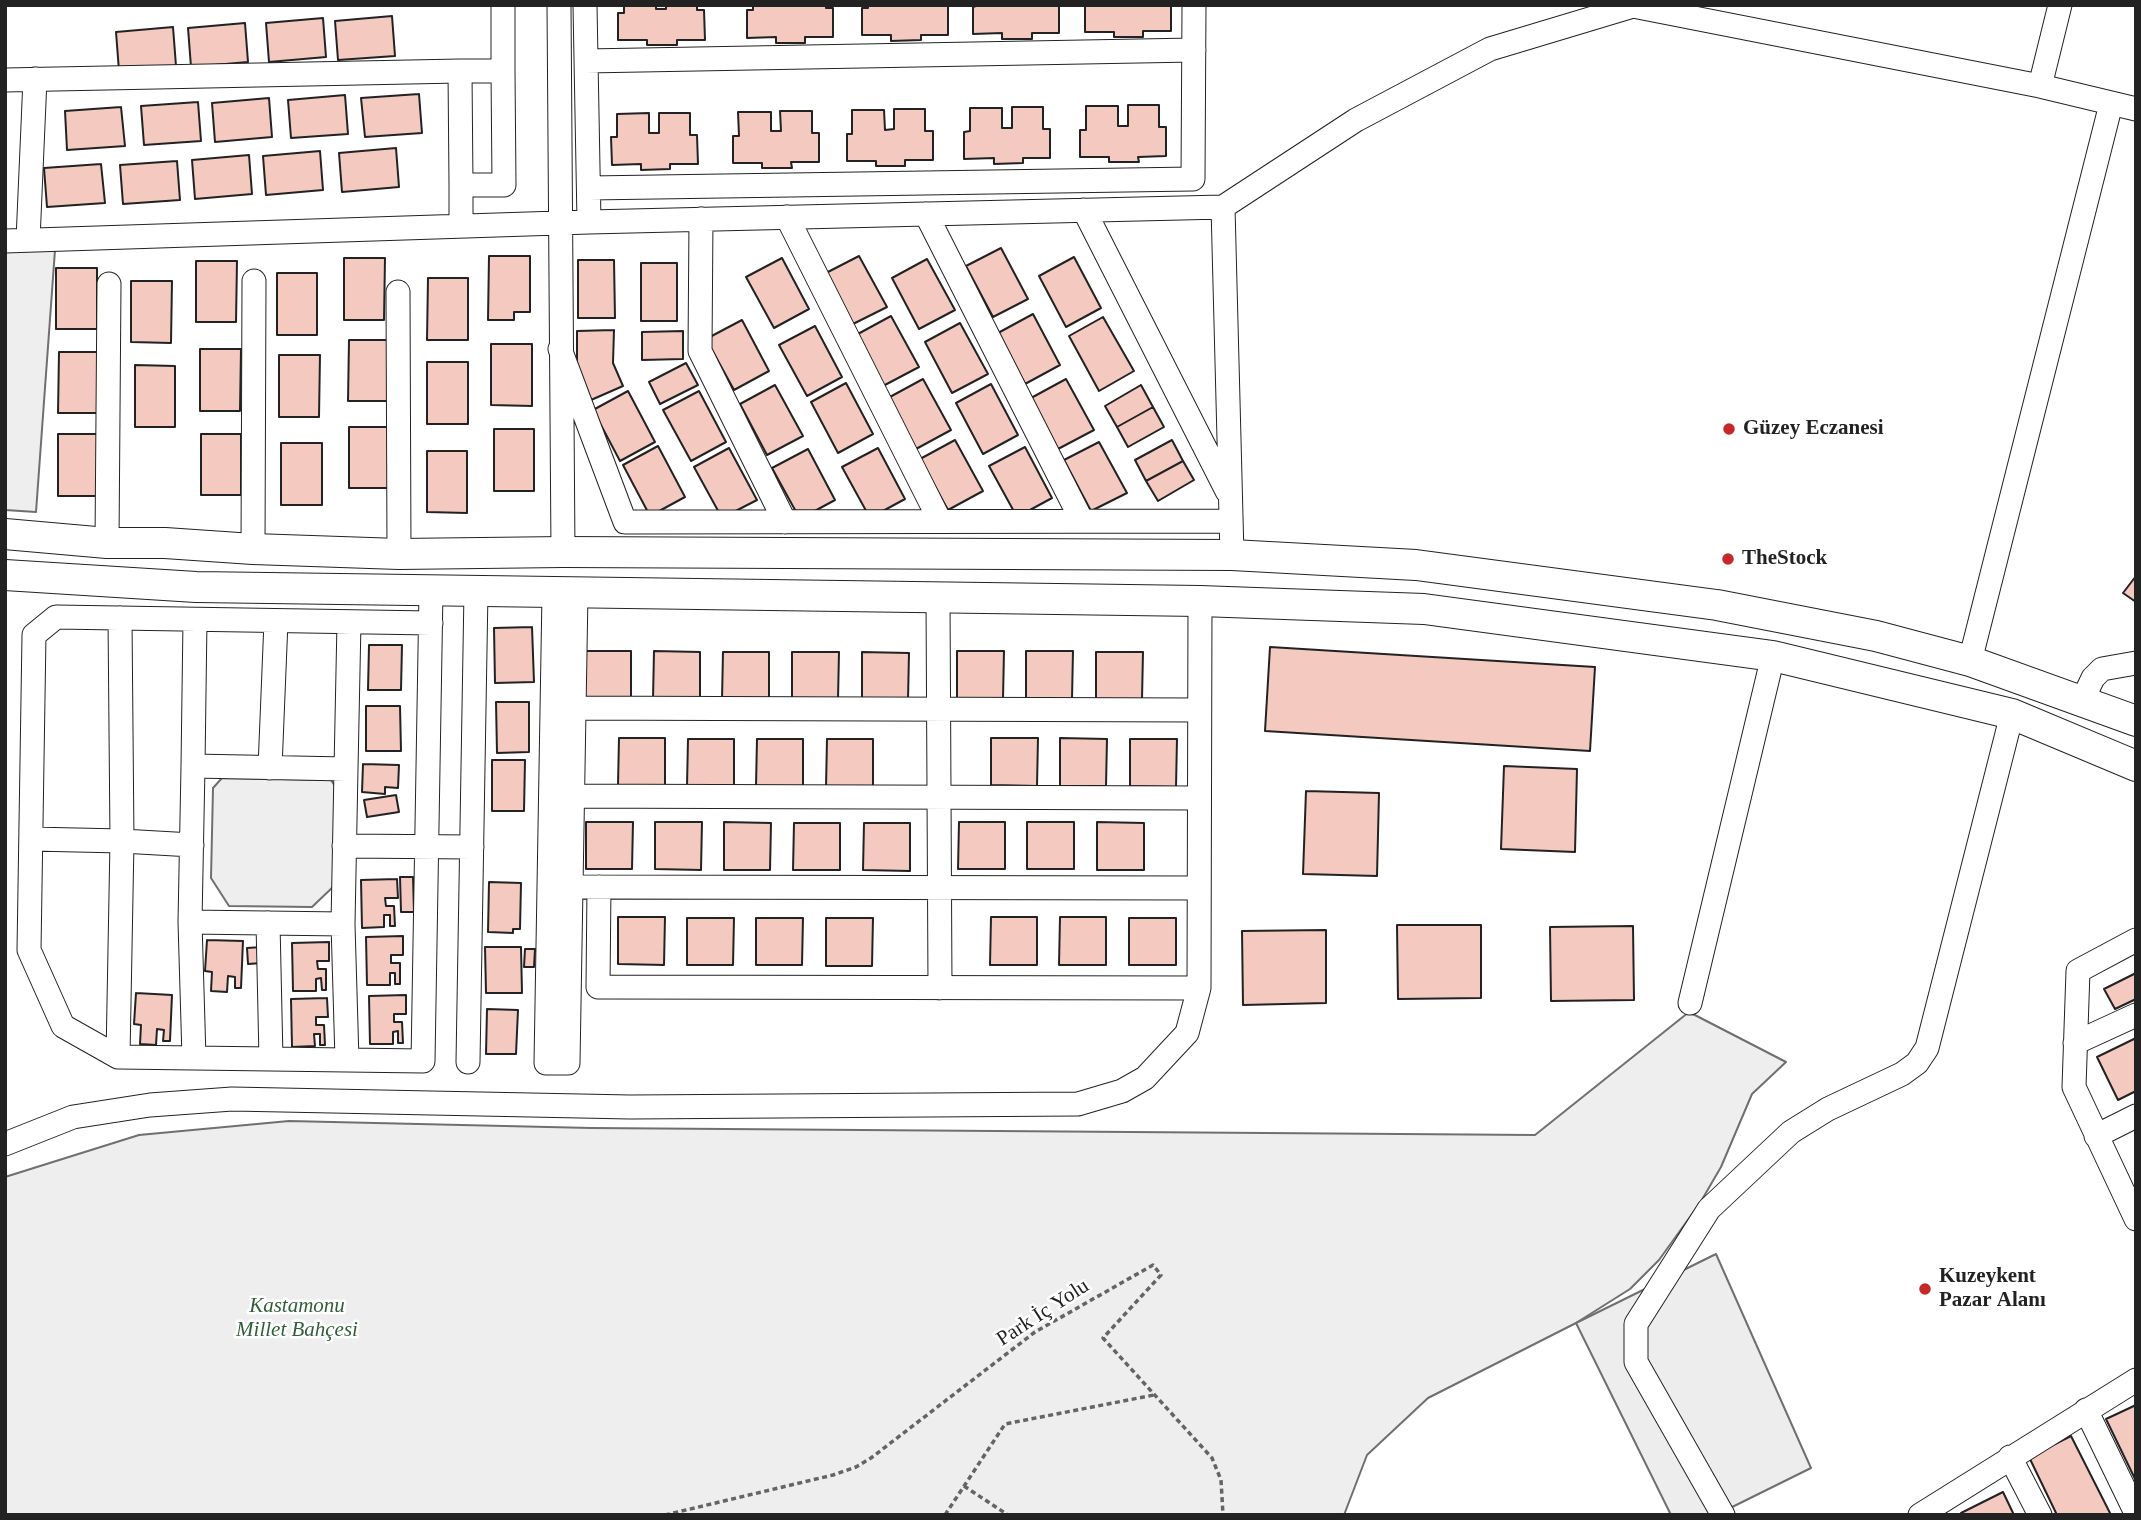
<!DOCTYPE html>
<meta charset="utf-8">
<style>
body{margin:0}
#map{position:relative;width:2141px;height:1520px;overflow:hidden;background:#fff;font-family:Georgia,serif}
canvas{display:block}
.frame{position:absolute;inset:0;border:7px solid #222;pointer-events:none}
</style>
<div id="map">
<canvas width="2141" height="1520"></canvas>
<div class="frame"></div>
</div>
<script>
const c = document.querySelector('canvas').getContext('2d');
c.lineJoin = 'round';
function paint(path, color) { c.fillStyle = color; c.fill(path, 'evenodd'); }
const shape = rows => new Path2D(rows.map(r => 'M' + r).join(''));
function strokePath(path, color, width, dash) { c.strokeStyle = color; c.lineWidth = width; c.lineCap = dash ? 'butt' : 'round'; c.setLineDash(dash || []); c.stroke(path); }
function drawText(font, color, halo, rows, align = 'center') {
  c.font = font + ' Georgia,serif'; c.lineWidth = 5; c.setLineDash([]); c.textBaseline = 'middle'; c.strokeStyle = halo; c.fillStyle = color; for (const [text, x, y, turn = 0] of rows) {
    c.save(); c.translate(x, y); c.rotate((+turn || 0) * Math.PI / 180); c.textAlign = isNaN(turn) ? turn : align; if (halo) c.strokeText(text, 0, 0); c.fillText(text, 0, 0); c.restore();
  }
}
const green = shape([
 [55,250,36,512,5,510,5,251,55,250],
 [222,778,331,780,337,789,335,885,312,907,229,906,211,878,213,788,222,778],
 [1689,1012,1786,1062,1752,1094,1721,1167,1700,1203,1659,1260,1630,1289,1576,1323,1428,1398,1367,1455,1344,1515,5,1515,5,1177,139,1135,289,1121,591,1128,1535,1135,1689,1012]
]);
paint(green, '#eee');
strokePath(green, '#6f6f6f', 2);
const parking = shape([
 [1716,1254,1811,1468,1716,1515,1671,1515,1576,1323,1716,1254]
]);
paint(parking, '#ededed');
strokePath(parking, '#6f6f6f', 2);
const building = shape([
 [624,5,656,5,656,9,666,9,666,5,697,5,697,10,704,10,705,40,677,40,677,45,647,45,647,40,618,40,618,13,624,13,624,5],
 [753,5,826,5,826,8,833,8,833,37,805,37,805,43,776,43,776,37,747,38,747,10,753,10,753,5],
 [868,5,948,6,948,35,921,35,921,40,891,41,891,35,862,35,862,8,868,8,868,5],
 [979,5,1059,5,1059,33,1032,33,1032,39,1002,39,1002,33,973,34,973,7,979,5],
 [1085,5,1171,5,1171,31,1143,31,1143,37,1114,37,1114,32,1085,32,1085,5],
 [392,16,395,56,338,60,335,21,392,16],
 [323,18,326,57,269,62,266,23,323,18],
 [245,23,248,62,191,67,188,28,245,23],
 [173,27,176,66,119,71,116,32,173,27],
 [419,94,422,133,365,137,361,98,419,94],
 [345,95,348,134,291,138,288,100,345,95],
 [269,98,272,137,215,142,212,103,269,98],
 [198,102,201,141,144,145,141,106,198,102],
 [1128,105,1159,105,1159,127,1166,127,1166,156,1138,157,1139,162,1109,162,1109,157,1080,157,1080,130,1086,130,1086,106,1118,106,1118,126,1128,126,1128,105],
 [121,107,125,146,67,150,65,111,121,107],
 [1012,107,1043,107,1043,129,1050,129,1050,158,1023,158,1023,163,994,164,994,158,964,159,964,132,970,131,970,108,1002,108,1002,128,1012,128,1012,107],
 [894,109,925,109,925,131,933,131,933,160,905,160,905,166,876,166,876,161,847,161,847,134,852,134,852,110,884,110,885,130,894,129,894,109],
 [780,111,812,111,812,133,819,133,819,162,791,162,792,168,762,168,762,163,733,163,733,136,739,136,738,112,771,112,771,131,781,131,780,111],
 [649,113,649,133,659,133,659,113,690,113,690,135,697,135,698,164,670,164,670,169,641,170,641,164,612,165,611,137,617,137,617,114,649,113],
 [396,148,399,187,342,192,339,153,396,148],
 [320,151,323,190,266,195,263,156,320,151],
 [249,155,252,194,195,199,192,160,249,155],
 [177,161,180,200,123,204,120,165,177,161],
 [101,164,105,203,47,207,44,168,101,164],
 [1001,248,1028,299,993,317,966,266,1001,248],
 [489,256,530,256,530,312,514,312,514,320,488,320,489,256],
 [859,256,887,307,851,325,824,274,859,256],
 [1074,257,1101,308,1066,327,1039,276,1074,257],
 [344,258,385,258,384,320,344,320,344,258],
 [782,258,809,309,774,328,746,277,782,258],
 [927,259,955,310,919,329,892,278,927,259],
 [578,260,614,260,615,318,578,318,578,260],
 [196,261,237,261,236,322,196,322,196,261],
 [641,263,677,263,677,321,641,321,641,263],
 [56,268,97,268,97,329,56,329,56,268],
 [277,273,317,273,317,335,277,335,277,273],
 [428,278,468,278,468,340,427,340,428,278],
 [131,281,172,281,171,343,131,342,131,281],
 [1033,314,1060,365,1025,384,998,333,1033,314],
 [891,316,919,367,883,386,856,335,891,316],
 [1103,317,1134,371,1099,391,1069,336,1103,317],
 [742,320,769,371,734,390,706,339,742,320],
 [960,323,988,374,952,393,925,342,960,323],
 [815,326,842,377,807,396,779,345,815,326],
 [614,330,613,363,623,386,591,400,577,366,577,331,614,330],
 [683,331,683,359,642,360,642,332,683,331],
 [349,340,389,340,389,401,348,401,349,340],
 [491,344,532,344,532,406,491,405,491,344],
 [200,349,241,349,240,411,200,411,200,349],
 [59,352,99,352,99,413,58,413,59,352],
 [279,355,320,355,319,417,279,417,279,355],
 [427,362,468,362,468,424,427,424,427,362],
 [686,363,698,385,660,404,649,382,686,363],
 [135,365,175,366,175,427,135,427,135,365],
 [923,379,951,430,916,449,888,398,923,379],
 [1066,379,1094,430,1058,449,1031,398,1066,379],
 [846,383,873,434,838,453,811,402,846,383],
 [991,384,1018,435,983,454,956,403,991,384],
 [775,385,803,436,767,455,740,404,775,385],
 [1141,385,1153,407,1117,427,1105,406,1141,385],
 [628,391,655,442,620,461,593,410,628,391],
 [699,391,726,442,691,461,663,410,699,391],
 [1153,407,1164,427,1128,447,1117,427,1153,407],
 [349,427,390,427,389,488,349,488,349,427],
 [494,429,534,429,534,491,494,491,494,429],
 [58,434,98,434,98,496,58,496,58,434],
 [201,434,241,434,241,495,201,495,201,434],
 [955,440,983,491,948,510,920,459,955,440],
 [1172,440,1183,461,1146,481,1135,460,1172,440],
 [1099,442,1127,493,1091,511,1064,460,1099,442],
 [281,443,322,443,322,505,281,505,281,443],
 [658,446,685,497,650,516,623,465,658,446],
 [1025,447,1052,498,1017,517,989,466,1025,447],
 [729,448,757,500,722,518,694,467,729,448],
 [878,448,905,499,870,518,842,467,878,448],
 [808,449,835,500,800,519,772,468,808,449],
 [427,451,467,451,467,513,427,512,427,451],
 [1183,461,1194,480,1158,501,1146,481,1183,461],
 [2136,576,2136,602,2123,593,2136,576],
 [532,627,534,682,495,683,494,628,532,627],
 [369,645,402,645,401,690,368,690,369,645],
 [1270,647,1595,667,1590,751,1265,731,1270,647],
 [585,651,631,651,631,698,584,698,585,651],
 [654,651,700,652,700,699,653,699,654,651],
 [957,651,1004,651,1003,699,957,698,957,651],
 [1026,651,1073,651,1072,699,1026,699,1026,651],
 [723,652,769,652,769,699,722,699,723,652],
 [792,652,839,652,838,699,792,699,792,652],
 [862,652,909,653,908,700,862,700,862,652],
 [1096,652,1143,652,1142,699,1096,699,1096,652],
 [496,702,529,702,529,752,497,753,496,702],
 [366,706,400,706,401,751,366,751,366,706],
 [619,738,665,738,665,786,618,785,619,738],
 [991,738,1038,738,1037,786,991,785,991,738],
 [1060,738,1107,739,1106,786,1060,786,1060,738],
 [688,739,734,739,734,786,687,786,688,739],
 [757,739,803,739,803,786,756,786,757,739],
 [827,739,873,739,873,787,826,787,827,739],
 [1130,739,1177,739,1176,787,1130,786,1130,739],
 [492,760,525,760,524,811,492,811,492,760],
 [363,764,399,765,398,788,385,787,385,794,362,792,363,764],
 [1504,766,1577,769,1575,852,1501,849,1504,766],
 [1306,791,1379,793,1377,876,1303,874,1306,791],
 [396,795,399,812,367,817,364,800,396,795],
 [586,822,633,822,632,869,586,869,586,822],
 [655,822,702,822,701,870,655,869,655,822],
 [724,822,771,823,770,870,724,870,724,822],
 [959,822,1005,822,1005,869,958,869,959,822],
 [1027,822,1074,822,1074,869,1027,869,1027,822],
 [1097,822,1144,823,1144,870,1097,870,1097,822],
 [794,823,840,823,840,870,793,870,794,823],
 [864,823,910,823,910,871,863,870,864,823],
 [400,877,413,877,414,912,401,912,400,877],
 [397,879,398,898,385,898,386,906,394,906,395,926,390,926,390,915,384,915,384,927,362,928,361,880,397,879],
 [489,882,521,883,520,929,513,929,513,933,488,932,489,882],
 [618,917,665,917,664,965,618,964,618,917],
 [991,917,1037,917,1037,965,990,965,991,917],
 [1060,917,1106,917,1106,965,1059,965,1060,917],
 [687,918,734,918,733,965,687,965,687,918],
 [756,918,803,918,802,965,756,965,756,918],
 [826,918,873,918,872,966,826,966,826,918],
 [1129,918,1176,918,1176,965,1129,965,1129,918],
 [1397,925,1481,925,1481,998,1398,999,1397,925],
 [1633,926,1634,1000,1551,1001,1550,927,1633,926],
 [1326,930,1326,1003,1243,1005,1242,931,1326,930],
 [403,936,403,955,391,955,391,963,400,963,400,984,395,984,395,973,390,973,390,985,367,985,366,937,403,936],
 [207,940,243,941,241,988,235,988,235,977,228,976,227,992,211,991,212,972,205,971,207,940],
 [329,942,329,961,317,961,318,969,326,969,326,990,322,990,321,978,316,979,316,991,293,991,292,943,329,942],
 [262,947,263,963,248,964,247,948,262,947],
 [485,947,521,947,522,993,486,993,485,947],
 [525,949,535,949,534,967,524,967,525,949],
 [2136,973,2136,999,2115,1009,2104,989,2136,973],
 [136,993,172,995,170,1041,163,1041,164,1030,157,1029,156,1045,140,1044,141,1025,134,1024,136,993],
 [406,995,406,1014,394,1014,394,1022,402,1022,403,1043,398,1043,398,1031,393,1032,393,1044,370,1044,369,996,406,995],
 [327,998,328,1017,316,1017,316,1025,324,1025,325,1045,320,1045,320,1034,314,1034,315,1046,292,1047,291,999,327,998],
 [487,1009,518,1010,516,1054,486,1054,487,1009],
 [2136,1038,2136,1091,2118,1100,2097,1057,2136,1038],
 [2136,1405,2136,1481,2106,1419,2136,1405],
 [2071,1436,2111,1515,2057,1515,2029,1457,2071,1436],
 [2003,1492,2014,1515,1963,1515,1961,1513,2003,1492]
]);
paint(building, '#f3c9c0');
strokePath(building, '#222', 2);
const minor = shape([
 [559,5,563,552],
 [585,5,589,222],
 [586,61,1194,50],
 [503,71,503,5],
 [5,80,460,71,503,71,504,185,461,185,460,71],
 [2040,86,2060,5],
 [589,188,1193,179,1194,5],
 [1223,207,1232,555],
 [1084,210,1227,491],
 [926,214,1082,521],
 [787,217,940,521],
 [701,219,700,351,785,522],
 [461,226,461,185],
 [28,240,35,79],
 [5,241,589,222,1223,207,1356,120,1490,49,1633,6,2040,86,2136,109],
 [398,292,399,554],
 [560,349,625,522,1231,521],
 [107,543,109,284],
 [253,549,254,281],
 [554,593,546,1063,568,1063,576,593],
 [938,598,940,988],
 [431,623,56,617,34,635,29,950,63,1026,118,1057,423,1061,431,591],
 [1970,661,2111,104],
 [2082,701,2093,678,2102,669,2136,663],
 [559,708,1199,710],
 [193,766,346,769,343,924,190,922,193,766],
 [193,766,195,620],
 [270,768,276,621],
 [346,769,349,622],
 [557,796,1199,798],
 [31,839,122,841,192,845],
 [344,846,472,847],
 [583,887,1199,888],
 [599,887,598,987,1199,988],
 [190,922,194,1058],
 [268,923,271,1059],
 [343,924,347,1060],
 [2136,940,2078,971,2074,1087,2136,1219],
 [1690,1003,1773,656],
 [2075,1043,2136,1015],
 [118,1057,122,841,120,618],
 [468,1062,476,591],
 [2096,1136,2136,1116],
 [5,1144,73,1117,150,1105,232,1099,630,1107,1078,1104,1122,1091,1145,1078,1187,1033,1199,988,1200,601],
 [2086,1410,2136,1513],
 [2010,1457,2040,1515],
 [1723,1515,1636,1362,1636,1324,1709,1209,1791,1132,1828,1109,1902,1074,1917,1063,1927,1048,2012,714],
 [1920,1515,2136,1380]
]);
const major = shape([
 [5,534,107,543,165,543,253,549,399,554,563,552,1232,555,1416,565,1717,605,1876,636,1970,661,2136,721],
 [5,575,196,587,1200,601,1424,609,1773,656,2012,714,2136,766]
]);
strokePath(minor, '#222', 25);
strokePath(major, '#222', 32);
strokePath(shape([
 [964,1486,1008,1515],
 [665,1515,833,1475,856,1467,871,1458,1035,1332,1153,1265,1161,1275,1103,1338,1212,1458,1221,1480,1223,1515],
 [945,1515,1005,1424,1154,1395]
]), '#646464', 3.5, [5, 3.5]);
strokePath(minor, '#fff', 23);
strokePath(major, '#fff', 30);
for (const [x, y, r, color] of [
 [1729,429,7,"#c62828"],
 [1728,559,7,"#c62828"],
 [1925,1289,7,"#c62828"]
]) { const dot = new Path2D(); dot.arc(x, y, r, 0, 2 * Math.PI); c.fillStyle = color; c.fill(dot); strokePath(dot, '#fff', 2.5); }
drawText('bold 21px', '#222', '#fff', [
 ["Güzey Eczanesi",1743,429],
 ["TheStock",1742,559],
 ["Kuzeykent",1939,1277],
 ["Pazar Alanı",1939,1301]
], 'left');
drawText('italic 21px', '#2f5e38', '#fff', [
 ["Kastamonu",297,1306],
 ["Millet Bahçesi",297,1330]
]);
drawText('21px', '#222', '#fff', [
 ["Park İç Yolu",1043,1313,-33]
]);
</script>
